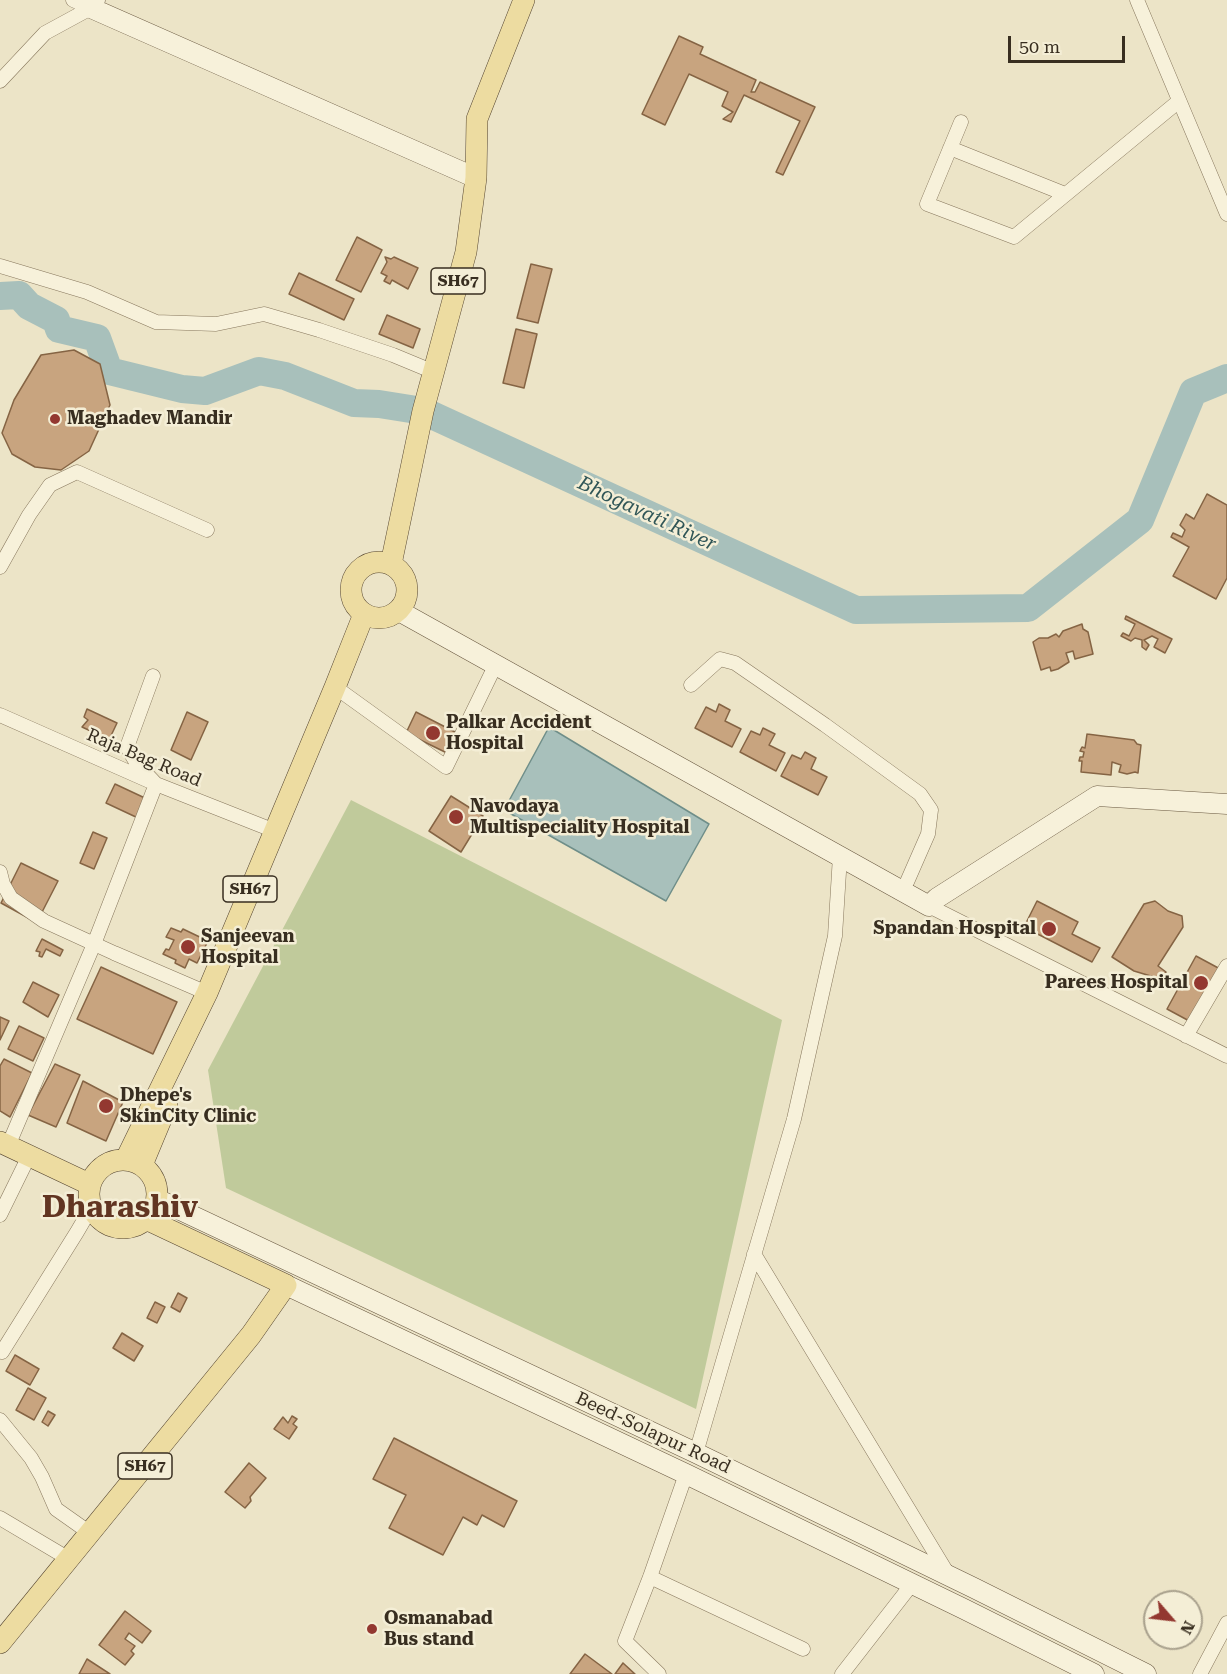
<!DOCTYPE html>
<style>
body{margin:0}
#map{position:relative;width:1227px;height:1674px;overflow:hidden;background:#ece4c7;font-family:"Roboto Serif",serif}
canvas{display:block}
.north{position:absolute;left:1143px;top:1590px;width:60px;height:60px;box-sizing:border-box;background:#f4eed6;border:2px solid #a9a18d;border-radius:50%;rotate:118deg;font-size:16px;font-weight:700;line-height:24px;text-align:center;color:#382e20}
.north::after{content:'';display:block;margin:auto;width:21px;height:27px;background:#933830;clip-path:polygon(50% 0,100% 100%,50% 72%,0 100%)}
.scale{position:absolute;left:1008px;top:36px;width:117px;height:27px;box-sizing:border-box;border:3px solid #382e20;border-top:0;padding-left:8px;font-size:18px;line-height:21px;white-space:nowrap;color:#382e20;-webkit-text-stroke:4px #f4eed6;paint-order:stroke}
</style>
<div id="map">
<canvas width="1227" height="1674"></canvas>
<div class="north">N</div>
<div class="scale">50 m</div>
</div>
<script>
const c = document.querySelector('canvas').getContext('2d');
c.lineJoin = 'round';
function paint(path, color) { c.fillStyle = color; c.fill(path, 'evenodd'); }
const shape = rows => new Path2D(rows.map(r => 'M' + r).join(''));
function strokePath(path, color, width, dash) { c.strokeStyle = color; c.lineWidth = width; c.lineCap = dash ? 'butt' : 'round'; c.setLineDash(dash || []); c.stroke(path); }
function drawText(font, color, halo, rows, align = 'center') {
  c.font = font + ' "Roboto Serif",serif'; c.lineWidth = 5; c.setLineDash([]); c.textBaseline = 'middle'; c.strokeStyle = halo; c.fillStyle = color; for (const [text, x, y, turn = 0] of rows) {
    c.save(); c.translate(x, y); c.rotate((+turn || 0) * Math.PI / 180); c.textAlign = isNaN(turn) ? turn : align; if (halo) c.strokeText(text, 0, 0); c.fillText(text, 0, 0); c.restore();
  }
}
paint(shape([
 [351,800,782,1020,696,1409,226,1188,208,1070]
]), '#c0ca9b');
const water = shape([
 [549,727,709,824,666,901,504,810,549,727]
]);
paint(water, '#a8c0bb');
strokePath(water, '#6f8e89', 1.5);
strokePath(shape([
 [0,296,19,295,29,306,56,320,59,329,97,338,109,371,182,389,205,391,259,371,285,376,354,403,379,404,423,411,856,610,1028,608,1140,520,1193,392,1227,378]
]), '#a8c0bb', 28);
const building = shape([
 [679,36,703,47,700,54,756,80,751,92,755,92,760,82,815,107,783,175,776,172,800,121,744,95,731,122,723,119,733,112,722,106,728,92,689,74,665,125,642,114,679,36],
 [357,237,382,250,361,292,336,280,357,237],
 [385,257,391,259,394,257,418,268,408,289,392,280,390,284,384,281,387,276,381,273,387,262,385,257],
 [531,264,552,269,538,323,517,318,531,264],
 [299,273,354,299,344,320,289,294,299,273],
 [387,315,420,329,413,348,379,334,387,315],
 [516,329,537,334,524,388,503,383,516,329],
 [74,350,100,364,110,405,89,451,61,470,35,467,12,454,2,433,14,400,41,355,74,350],
 [1207,494,1227,505,1227,578,1216,599,1173,576,1189,547,1171,537,1173,533,1182,537,1185,530,1180,525,1186,514,1194,519,1207,494],
 [1126,616,1172,639,1165,653,1154,647,1158,639,1152,636,1144,640,1149,645,1146,650,1142,647,1142,640,1135,638,1131,641,1121,636,1123,633,1129,636,1135,624,1125,619,1126,616],
 [1082,624,1083,629,1088,632,1093,654,1075,659,1073,651,1066,653,1069,662,1058,669,1051,671,1050,667,1041,670,1033,642,1039,638,1048,638,1056,634,1059,637,1063,631,1082,624],
 [719,704,730,710,725,721,741,729,732,747,695,728,706,707,716,712,719,704],
 [87,709,117,723,108,742,103,740,102,743,92,738,95,733,82,727,88,720,84,717,87,709],
 [187,712,208,722,191,760,171,750,187,712],
 [416,712,459,734,449,754,406,733,416,712],
 [763,728,775,734,769,745,785,753,776,771,740,752,751,731,760,735,763,728],
 [1087,734,1134,740,1137,744,1141,745,1138,773,1135,772,1127,774,1119,772,1121,765,1112,762,1111,775,1081,772,1082,761,1079,761,1080,757,1083,757,1084,752,1080,751,1082,747,1085,748,1087,734],
 [805,752,816,758,811,769,827,777,818,795,781,776,792,755,801,759,805,752],
 [115,784,147,799,138,818,106,803,115,784],
 [451,796,483,816,461,852,429,831,451,796],
 [93,832,107,838,94,869,80,863,93,832],
 [21,863,58,881,39,918,34,921,1,903,21,863],
 [1037,901,1078,922,1072,934,1100,948,1092,962,1024,927,1037,901],
 [1155,901,1168,911,1182,916,1183,927,1158,966,1166,972,1160,981,1154,977,1134,971,1112,957,1144,904,1155,901],
 [171,928,181,932,183,929,208,941,197,963,189,959,185,968,175,963,176,960,163,954,166,949,169,950,174,940,166,937,171,928],
 [42,939,63,950,60,956,46,949,42,957,39,956,40,952,36,951,42,939],
 [1196,956,1222,970,1193,1023,1167,1009,1196,956],
 [101,967,177,1002,153,1054,77,1019,101,967],
 [33,982,59,995,48,1017,23,1002,33,982],
 [0,1017,9,1021,0,1040,0,1017],
 [19,1026,44,1038,33,1061,8,1049,19,1026],
 [4,1059,32,1073,10,1117,0,1111,0,1066,4,1059],
 [55,1064,80,1075,56,1127,28,1115,55,1064],
 [83,1081,123,1102,106,1141,67,1123,83,1081],
 [178,1293,187,1298,180,1312,171,1307,178,1293],
 [155,1302,165,1307,157,1323,147,1318,155,1302],
 [122,1333,143,1346,134,1361,113,1348,122,1333],
 [15,1355,39,1369,30,1385,6,1371,15,1355],
 [28,1388,46,1398,34,1420,16,1410,28,1388],
 [48,1411,55,1415,48,1426,42,1422,48,1411],
 [292,1416,297,1419,293,1424,297,1427,289,1439,274,1429,283,1417,288,1423,292,1416],
 [394,1438,517,1501,504,1527,482,1515,477,1525,463,1517,443,1555,389,1528,406,1495,373,1479,394,1438],
 [249,1463,266,1478,250,1497,251,1501,245,1508,225,1492,249,1463],
 [125,1611,151,1631,142,1643,129,1633,125,1639,135,1646,131,1651,134,1654,125,1665,99,1645,125,1611],
 [585,1654,612,1674,570,1674,585,1654],
 [87,1659,110,1674,79,1674,87,1659],
 [623,1663,635,1674,615,1674,623,1663]
]);
paint(building, '#c8a47f');
strokePath(building, '#856444', 1.5);
const street = shape([
 [73,0,91,8],
 [1137,0,1227,214],
 [0,81,45,33,91,8],
 [961,122,927,204,1014,237,1179,101],
 [950,148,1065,194],
 [0,266,87,292,156,322,216,324,264,314,319,330,393,355,434,372],
 [0,567,29,515,50,485,77,472,207,530],
 [691,685,720,659,735,663,825,725,920,794,931,810,928,834,907,882],
 [335,687,446,767,496,664],
 [0,715,156,784,275,831],
 [0,872,3,884,11,898,44,921,114,953,207,993],
 [929,906,1227,1056],
 [1186,1036,1227,966],
 [8,1146,94,944,156,784,137,764,127,747,153,676],
 [0,1215,29,1156],
 [754,1254,949,1576],
 [0,1351,2,1352,77,1232,91,1208],
 [0,1420,31,1458,42,1477,56,1509,90,1533],
 [696,1453,794,1119,835,936,840,856],
 [0,1518,69,1559],
 [650,1577,803,1649],
 [659,1674,625,1641,650,1577,686,1474],
 [842,1674,912,1584],
 [1200,1674,1227,1623]
]);
const secondary = shape([
 [95,0,91,8,476,178],
 [399,611,929,906,937,898,1097,796,1227,804],
 [157,1199,696,1453,974,1588,1146,1674],
 [286,1285,686,1474,964,1609,1094,1674]
]);
const primary = shape([
 '351 590a28 28 0 1 1 56 0a28 28 0 1 1-56 0Z',
 [391,564,423,411,466,252,476,178,477,119,524,0],
 [0,1142,89,1184],
 [126,1159,207,993,335,687,364,614],
 '89 1194a34 34 0 1 1 68 0a34 34 0 1 1-68 0Z',
 [142,1165,167,1105],
 [0,1643,251,1335,286,1285,146,1219]
]);
strokePath(street, '#87775d', 15);
strokePath(secondary, '#695840', 21);
strokePath(primary, '#554531', 22);
strokePath(street, '#f7f1da', 14);
strokePath(secondary, '#f7f1da', 20);
strokePath(primary, '#eddca1', 21);
for (const [x, y, r, color] of [
 [55,419,6,"#933830"],
 [433,733,8,"#933830"],
 [456,817,8,"#933830"],
 [1049,929,8,"#933830"],
 [188,947,8,"#933830"],
 [1201,983,8,"#933830"],
 [106,1106,8,"#933830"],
 [372,1629,6,"#933830"]
]) { const dot = new Path2D(); dot.arc(x, y, r, 0, 2 * Math.PI); c.fillStyle = color; c.fill(dot); strokePath(dot, '#f4eed6', 2); }
for (const [x, y, w] of [
 [458,281,54],
 [250,889,54],
 [145,1466,54]
]) { const box = new Path2D(); box.roundRect(x - w / 2, y - 13, w, 26, 4.5); c.fillStyle = '#f4eed6'; c.fill(box); strokePath(box, '#382e20', 1.5); }
drawText('bold 16px', '#382e20', null, [
 ["SH67",458,281],
 ["SH67",250,889],
 ["SH67",145,1466]
]);
drawText('bold 18px', '#382e20', '#f4eed6', [
 ["Maghadev Mandir",67,419],
 ["Palkar Accident",446,723],
 ["Hospital",446,744],
 ["Navodaya",470,807],
 ["Multispeciality Hospital",470,828],
 ["Spandan Hospital",1036,929,"right"],
 ["Sanjeevan",201,937],
 ["Hospital",201,958],
 ["Parees Hospital",1188,983,"right"],
 ["Dhepe's",120,1096],
 ["SkinCity Clinic",120,1117],
 ["Osmanabad",384,1619],
 ["Bus stand",384,1640]
], 'left');
drawText('18px', '#382e20', '#f4eed6', [
 ["Raja Bag Road",144,758,23],
 ["Beed-Solapur Road",653,1433,25]
]);
drawText('italic 20px', '#305657', '#f4eed6', [
 ["Bhogavati River",647,514,25]
]);
drawText('bold 30px', '#623522', '#f4eed6', [
 ["Dharashiv",120,1208]
]);
</script>
